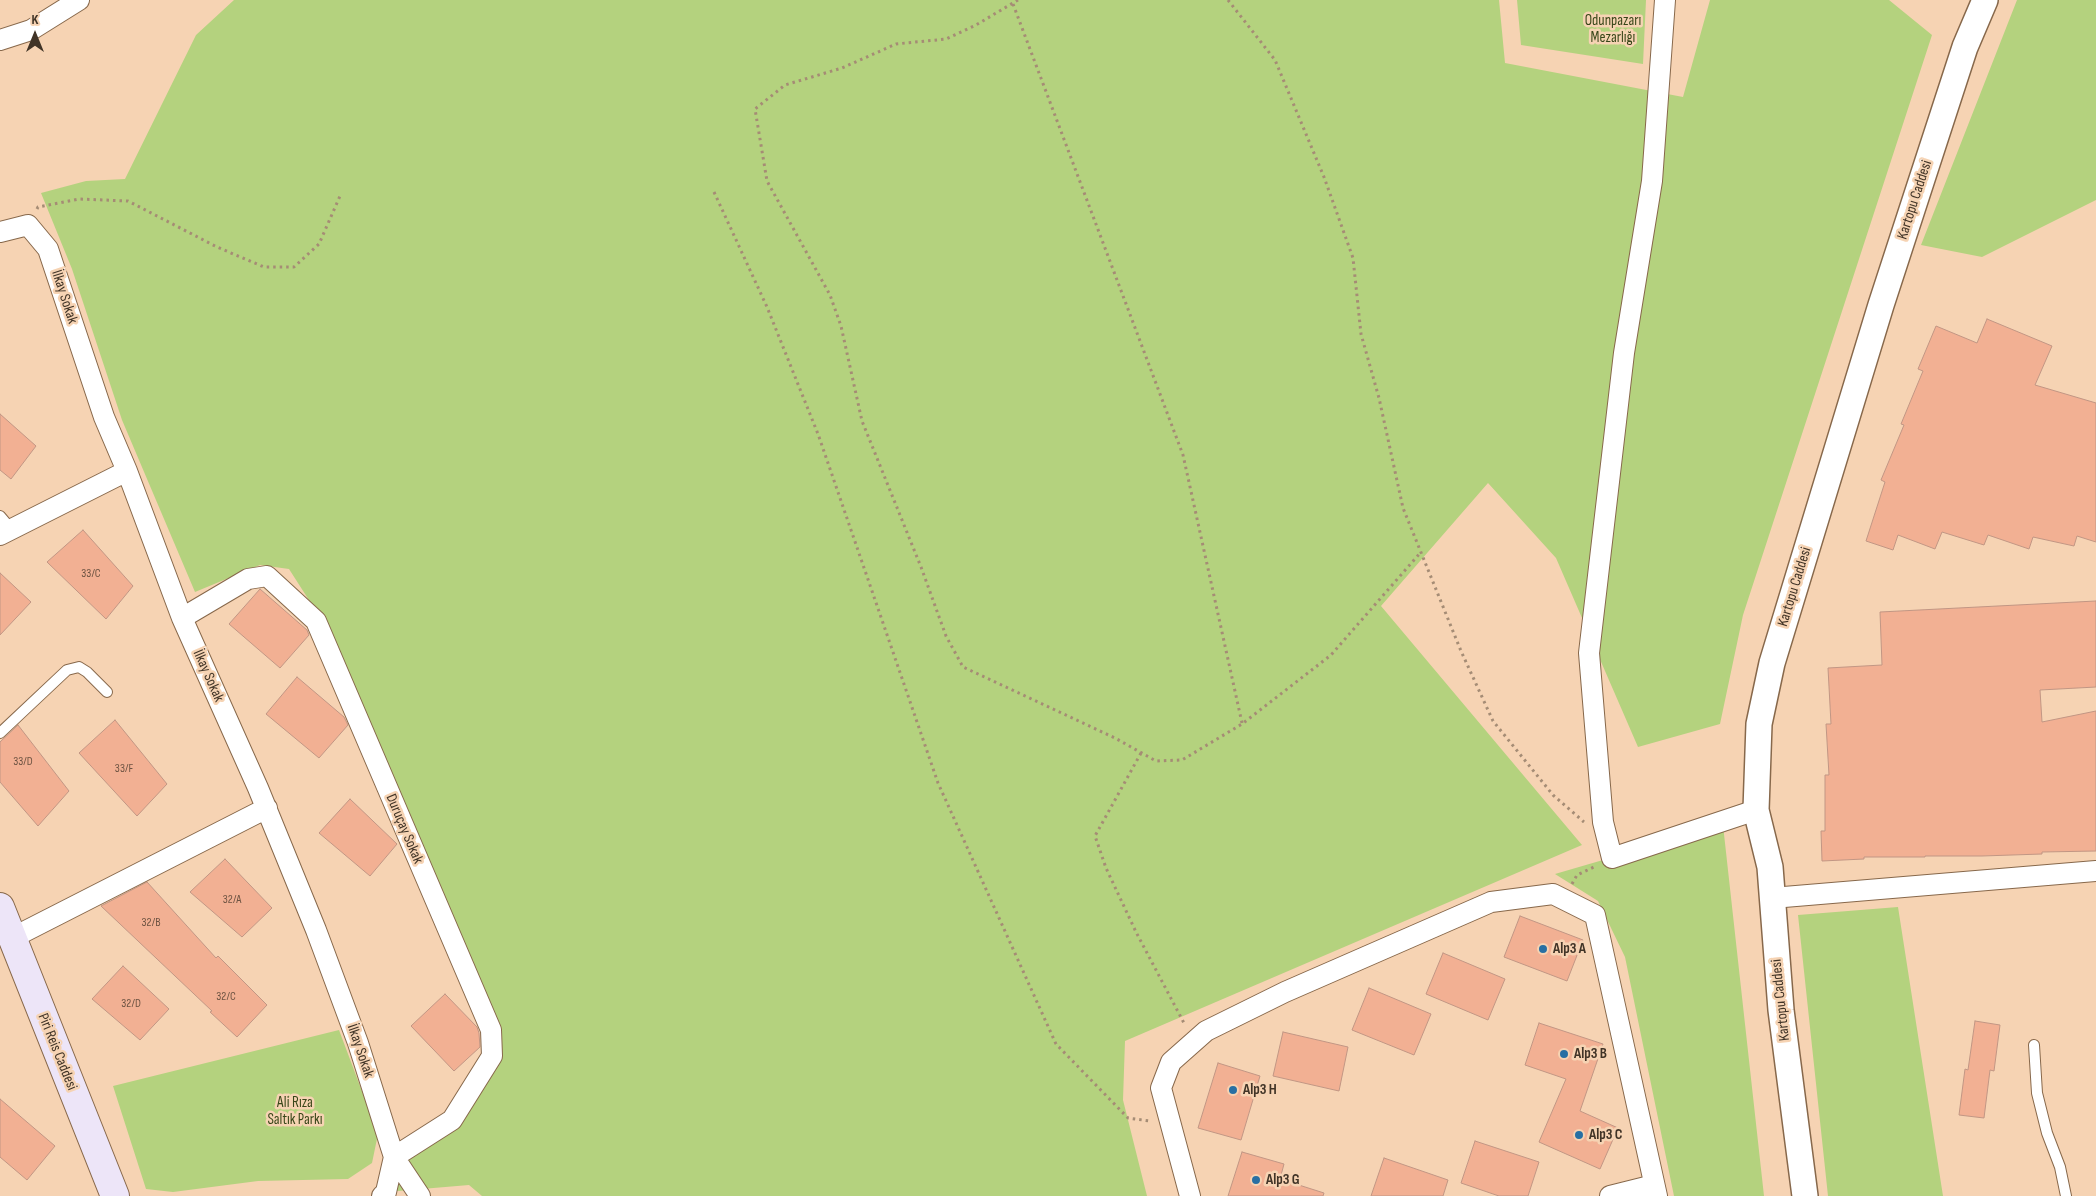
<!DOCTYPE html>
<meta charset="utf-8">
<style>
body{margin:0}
#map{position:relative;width:2096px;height:1196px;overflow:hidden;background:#f6d3b3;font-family:"Sofia Sans Condensed",sans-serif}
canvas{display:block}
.north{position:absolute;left:10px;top:10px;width:50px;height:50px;-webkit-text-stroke:4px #f6d3b3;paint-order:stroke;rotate:0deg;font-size:14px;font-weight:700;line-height:20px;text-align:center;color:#413427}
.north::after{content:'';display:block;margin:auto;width:18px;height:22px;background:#413427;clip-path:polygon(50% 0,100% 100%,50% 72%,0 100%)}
</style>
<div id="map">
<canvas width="2096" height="1196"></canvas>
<div class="north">K</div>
</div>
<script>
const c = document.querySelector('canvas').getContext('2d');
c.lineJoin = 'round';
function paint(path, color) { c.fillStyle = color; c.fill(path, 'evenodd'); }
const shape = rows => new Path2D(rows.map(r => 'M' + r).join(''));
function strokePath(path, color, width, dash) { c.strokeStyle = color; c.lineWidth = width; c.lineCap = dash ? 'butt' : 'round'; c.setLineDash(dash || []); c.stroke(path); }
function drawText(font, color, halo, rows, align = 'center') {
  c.font = font + ' "Sofia Sans Condensed",sans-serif'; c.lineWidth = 5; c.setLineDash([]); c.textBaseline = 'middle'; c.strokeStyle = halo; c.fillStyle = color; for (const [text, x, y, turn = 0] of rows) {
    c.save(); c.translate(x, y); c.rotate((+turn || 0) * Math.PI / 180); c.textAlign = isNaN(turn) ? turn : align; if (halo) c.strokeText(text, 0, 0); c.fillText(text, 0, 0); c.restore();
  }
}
paint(shape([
 [234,0,1499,0,1505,63,1683,97,1710,0,1889,0,1932,35,1743,615,1720,724,1638,747,1556,558,1488,483,1381,606,1582,845,1125,1041,1123,1100,1147,1196,482,1196,469,1185,386,1192,394,1157,452,1120,492,1056,332,636,289,569,260,565,195,592,122,420,72,269,41,193,86,181,125,179,196,35],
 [1517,0,1646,0,1643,64,1521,45],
 [2017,0,2096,0,2096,200,1982,257,1921,245],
 [1723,825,1764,1196,1674,1196,1625,957,1598,901,1555,874],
 [1898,907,1943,1196,1828,1196,1798,915],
 [339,1030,378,1134,372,1163,348,1179,258,1181,173,1192,146,1189,113,1086]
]), '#b4d27e');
const building = shape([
 [1987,319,2052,346,2035,385,2096,403,2096,542,2077,536,2074,546,2033,537,2029,549,1988,535,1984,545,1942,532,1935,549,1898,535,1893,550,1866,541,1885,482,1881,480,1904,425,1901,424,1923,371,1918,369,1936,326,1977,343,1987,319],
 [0,414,36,446,11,479,0,470,0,414],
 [83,530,133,586,106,619,47,562,83,530],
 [0,573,31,602,0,635,0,573],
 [260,589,307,630,309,635,280,668,229,624,260,589],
 [2096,601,2096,687,2040,690,2042,722,2096,711,2096,851,2042,852,2042,854,1982,856,1925,856,1925,857,1864,857,1864,859,1822,861,1821,831,1825,831,1825,775,1829,775,1826,724,1831,724,1828,668,1882,665,1880,612,2096,601],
 [297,677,344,717,348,725,319,758,266,714,297,677],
 [115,720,167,784,137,816,79,753,115,720],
 [18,725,69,791,38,826,0,782,0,742,18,725],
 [350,799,397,844,370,876,319,833,350,799],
 [225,859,272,908,242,937,190,892,225,859],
 [147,882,216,958,218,956,267,1005,237,1037,210,1012,212,1011,101,906,147,882],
 [1520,916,1583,940,1567,981,1504,957,1520,916],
 [1443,953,1505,979,1488,1020,1426,994,1443,953],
 [123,966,169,1009,140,1040,92,999,123,966],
 [1369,988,1431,1014,1414,1055,1352,1030,1369,988],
 [445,994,477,1027,479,1033,480,1047,454,1071,411,1026,445,994],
 [1975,1021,2000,1025,1994,1071,1990,1070,1984,1118,1959,1115,1965,1069,1968,1070,1975,1021],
 [1539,1023,1603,1044,1580,1111,1618,1128,1600,1169,1539,1142,1566,1079,1525,1065,1539,1023],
 [1283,1032,1348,1047,1339,1091,1273,1076,1283,1032],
 [1218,1063,1260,1076,1241,1140,1198,1128,1218,1063],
 [0,1099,55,1146,27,1180,0,1157,0,1099],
 [1475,1141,1539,1162,1528,1196,1499,1196,1461,1183,1475,1141],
 [1242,1152,1284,1164,1280,1179,1324,1193,1323,1196,1228,1196,1242,1152],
 [1384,1158,1448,1180,1443,1196,1371,1196,1384,1158]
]);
paint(building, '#f2b093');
strokePath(building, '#c19684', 1);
const service = shape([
 [0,516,11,529],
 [0,733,67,670,79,667,87,672,107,692],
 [2034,1045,2037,1093,2047,1133,2060,1167,2066,1196]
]);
const minor = shape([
 [1665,0,1652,181,1624,353,1589,653,1603,822,1612,858,1756,810],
 [0,40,31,30,79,0],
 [0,232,28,225,48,249,104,417,127,471,182,618,258,788,316,930,358,1043,394,1157,386,1192,382,1196],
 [0,535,127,471],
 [182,618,248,579,267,576,316,621,491,1030,492,1056,452,1120,394,1157,420,1196],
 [1772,898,2096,871],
 [12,938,267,808],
 [1190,1196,1161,1088,1171,1062,1206,1031,1285,992,1491,902,1553,894,1595,915,1657,1196],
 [1610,1196,1654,1185]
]);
const tertiary = shape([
 [1805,1196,1781,1010,1770,867,1756,810,1759,724,1772,663,1881,305,1965,47,1985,0]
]);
const secondary = shape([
 [0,907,115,1196]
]);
strokePath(service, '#87684b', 12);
strokePath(minor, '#87684b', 22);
strokePath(tertiary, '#87684b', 28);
strokePath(secondary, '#87684b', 30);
strokePath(shape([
 [1018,0,976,25,946,39,896,44,842,68,785,85,755,109,767,181,830,295,841,326,862,421,921,567,946,636,963,667,1115,738,1156,761,1182,760,1242,724,1331,655,1421,552],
 [1228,0,1275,60,1324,177,1353,258,1361,334,1379,398,1403,508,1461,651,1493,721,1553,795,1584,822],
 [1013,4,1183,455,1242,723],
 [714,192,767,307,818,434,938,783,1056,1044,1128,1118,1150,1121],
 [37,209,38,207,79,199,128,201,217,247,264,267,294,267,319,244,340,196],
 [1141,753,1095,836,1106,868,1136,932,1185,1025],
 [1572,884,1577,875,1596,866]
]), '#a58c75', 3, [2.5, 4]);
strokePath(service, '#fff', 10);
strokePath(minor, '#fff', 20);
strokePath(tertiary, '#fff', 25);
strokePath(secondary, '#ede5f8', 28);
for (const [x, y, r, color] of [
 [1543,949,5,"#286fa3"],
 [1564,1054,5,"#286fa3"],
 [1233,1090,5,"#286fa3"],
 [1579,1135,5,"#286fa3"],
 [1256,1180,5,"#286fa3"]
]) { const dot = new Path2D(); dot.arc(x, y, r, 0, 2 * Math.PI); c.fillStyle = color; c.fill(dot); strokePath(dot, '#f6d3b3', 2); }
drawText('12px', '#6d5342', null, [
 ["33/C",91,574],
 ["33/D",23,762],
 ["33/F",124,769],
 ["32/A",232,900],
 ["32/B",151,923],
 ["32/C",226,997],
 ["32/D",131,1004]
]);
drawText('15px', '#384619', '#f6d3b3', [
 ["Odunpazarı",1613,21],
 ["Mezarlığı",1613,38],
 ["Ali Rıza",295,1103],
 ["Saltık Parkı",295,1120]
]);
drawText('15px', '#413427', '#f6d3b3', [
 ["Kartopu Caddesi",1915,200,-72],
 ["İlkay Sokak",64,297,72],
 ["Kartopu Caddesi",1795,587,-73],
 ["İlkay Sokak",208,676,66],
 ["Duruçay Sokak",404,829,67],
 ["Kartopu Caddesi",1781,1000,-96],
 ["İlkay Sokak",360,1051,71],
 ["Piri Reis Caddesi",57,1052,68]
]);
drawText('bold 15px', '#413427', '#f6d3b3', [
 ["Alp3 A",1553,949],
 ["Alp3 B",1574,1054],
 ["Alp3 H",1243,1090],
 ["Alp3 C",1589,1135],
 ["Alp3 G",1266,1180]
], 'left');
</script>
